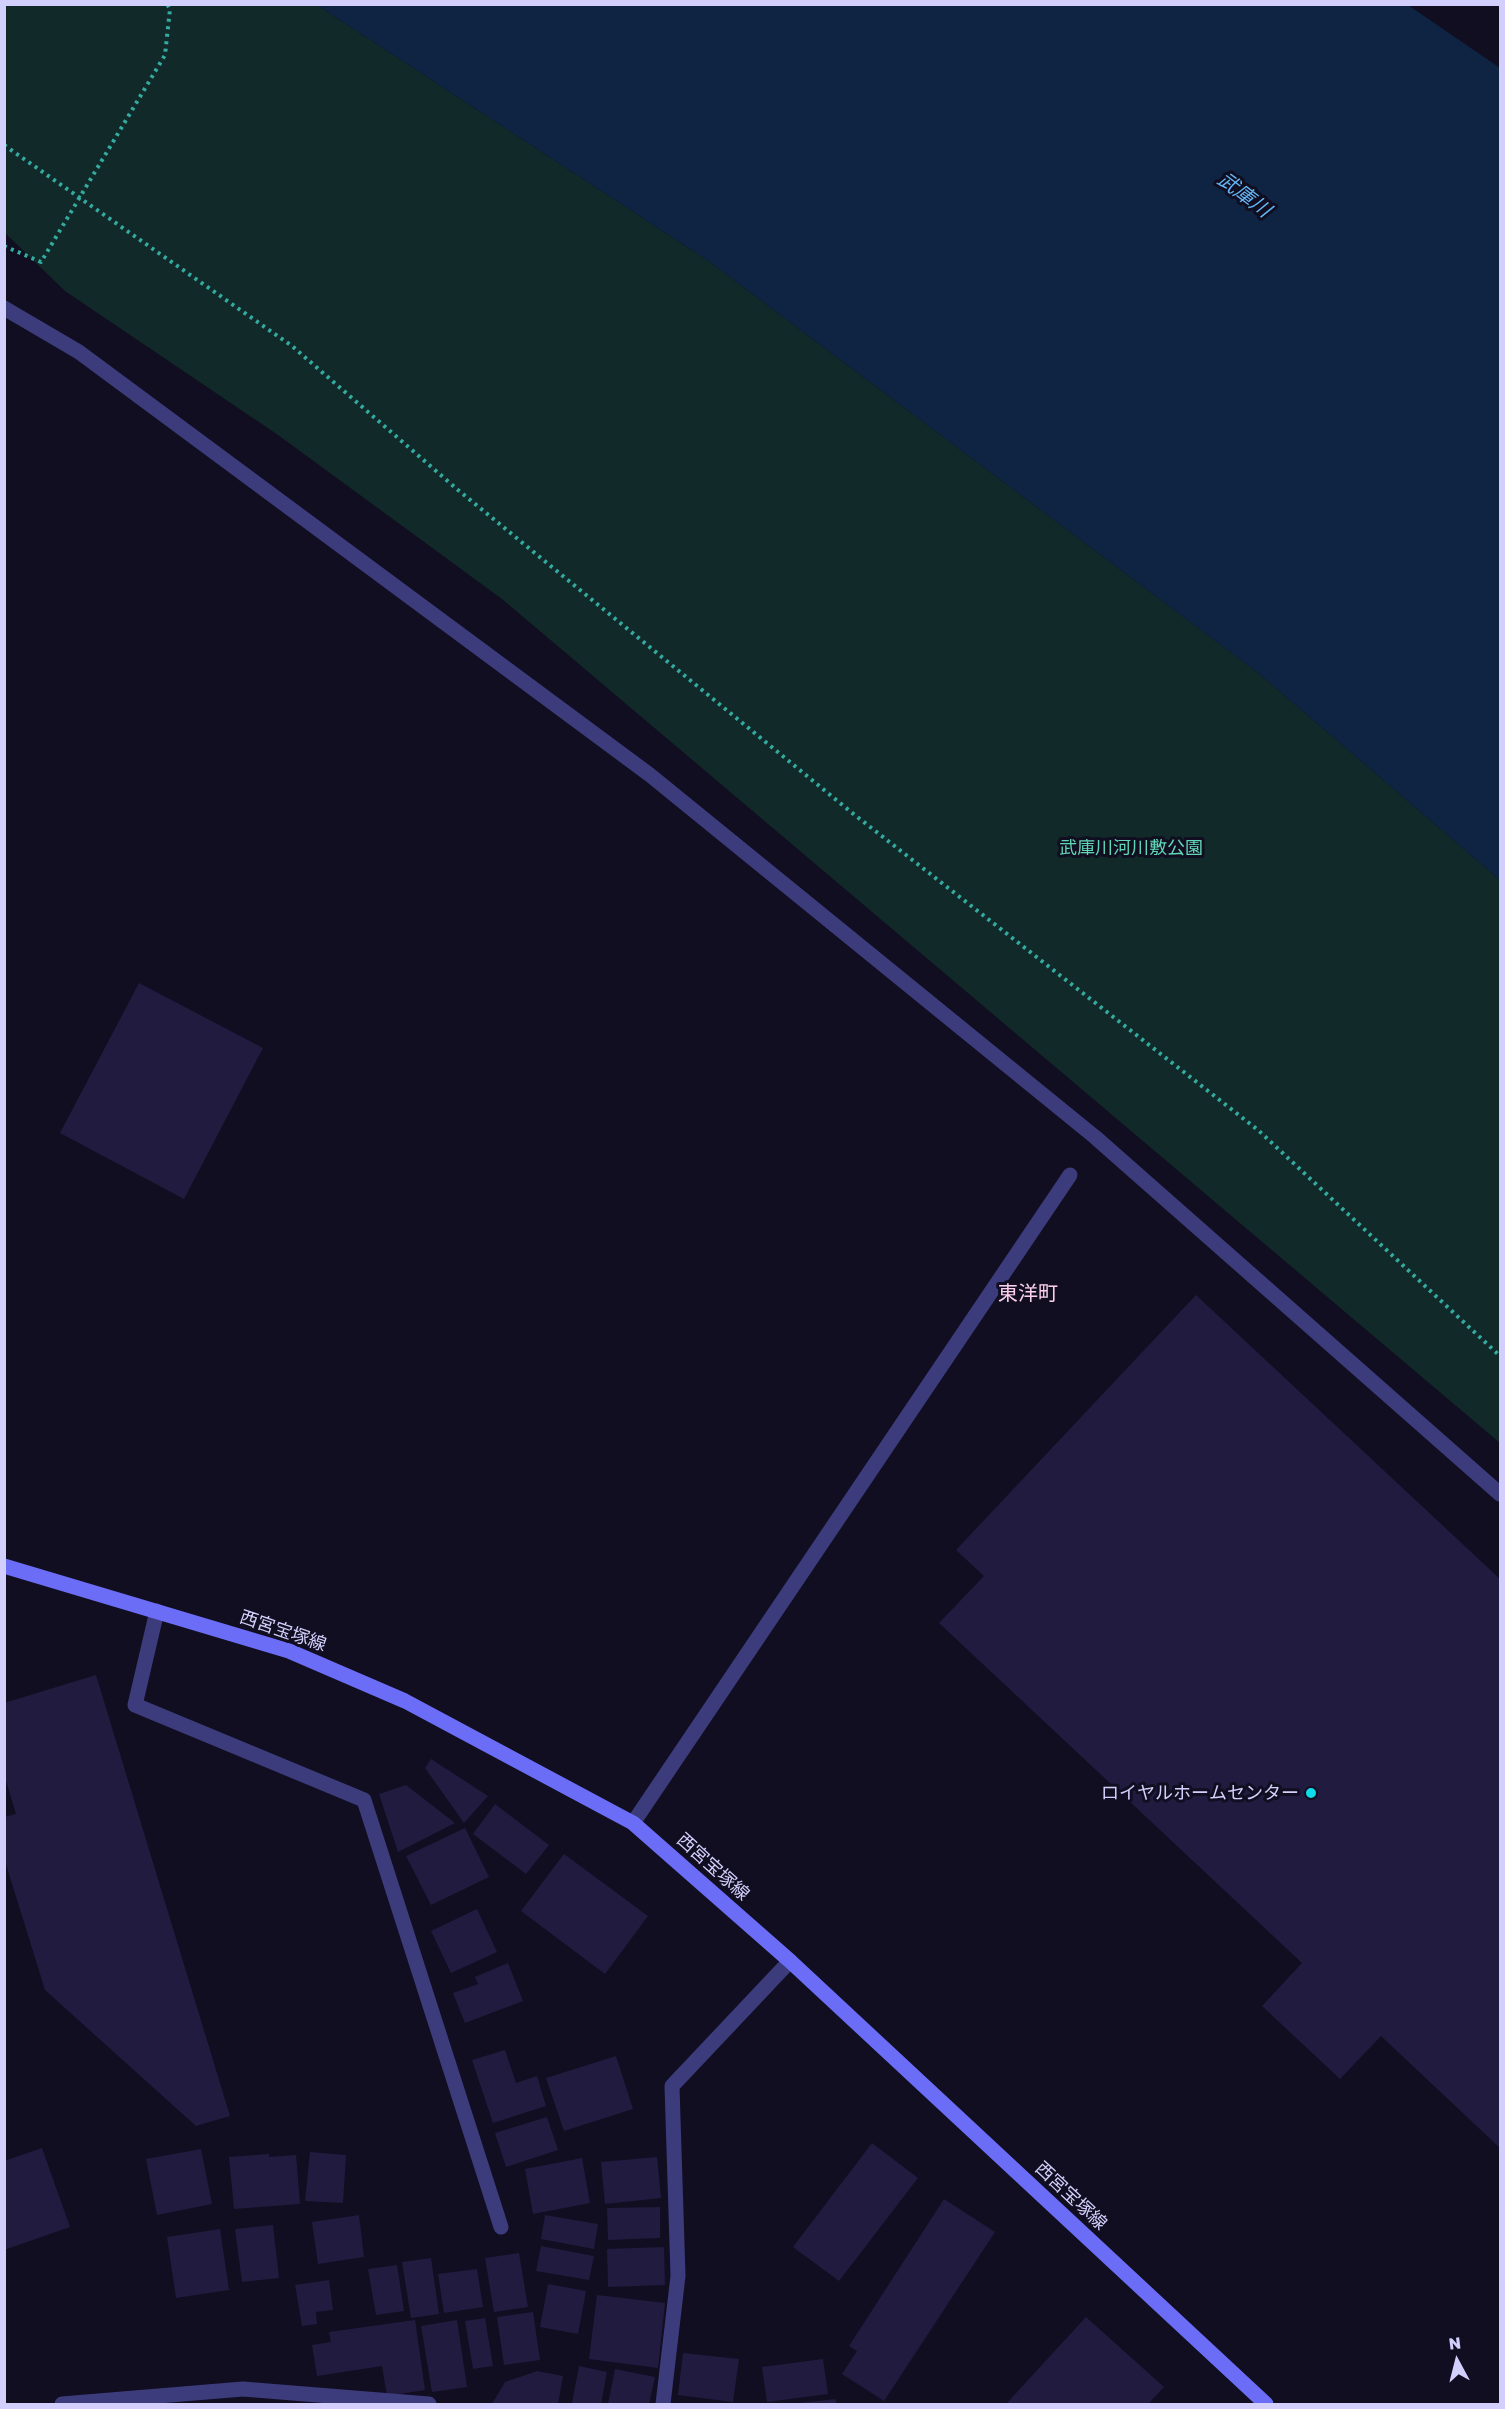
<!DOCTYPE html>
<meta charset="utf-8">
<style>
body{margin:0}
#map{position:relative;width:1505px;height:2409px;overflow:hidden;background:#100e20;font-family:"Golos Text",sans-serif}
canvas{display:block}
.frame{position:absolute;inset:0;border:6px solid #d3cffc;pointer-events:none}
.north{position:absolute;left:1427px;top:2331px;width:60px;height:60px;-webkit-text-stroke:4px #100e20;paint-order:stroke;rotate:353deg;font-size:16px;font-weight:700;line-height:24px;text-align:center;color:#d3cffc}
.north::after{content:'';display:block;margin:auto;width:21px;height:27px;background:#d3cffc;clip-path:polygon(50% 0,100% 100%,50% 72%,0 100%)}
</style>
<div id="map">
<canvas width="1505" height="2409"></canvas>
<div class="frame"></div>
<div class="north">N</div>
</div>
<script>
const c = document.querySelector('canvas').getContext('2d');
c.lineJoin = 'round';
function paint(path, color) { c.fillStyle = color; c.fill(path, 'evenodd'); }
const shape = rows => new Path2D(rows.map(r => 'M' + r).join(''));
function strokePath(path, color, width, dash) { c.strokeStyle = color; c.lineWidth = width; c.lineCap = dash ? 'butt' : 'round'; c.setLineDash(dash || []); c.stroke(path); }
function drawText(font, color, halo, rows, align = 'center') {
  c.font = font + ' "Golos Text","Noto Sans JP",sans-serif'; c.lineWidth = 6; c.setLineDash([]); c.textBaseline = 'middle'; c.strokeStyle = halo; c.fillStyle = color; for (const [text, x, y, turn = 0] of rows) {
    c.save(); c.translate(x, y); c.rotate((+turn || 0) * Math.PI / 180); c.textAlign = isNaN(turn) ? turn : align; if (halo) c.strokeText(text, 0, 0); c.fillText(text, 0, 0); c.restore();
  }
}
paint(shape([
 [4,5,317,5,707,260,1257,672,1500,880,1500,1443,502,599,278,435,65,291,5,233]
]), '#112928');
paint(shape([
 [317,5,1408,5,1500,68,1500,880,1257,672,707,260]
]), '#0f2443');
paint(shape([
 [139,983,263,1048,184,1199,60,1133],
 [1196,1295,1500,1579,1500,2148,1381,2036,1340,2079,1262,2006,1302,1963,939,1623,984,1576,956,1550],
 [96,1675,230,2116,196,2126,45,1990,4,1858,4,1817,16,1814,4,1774,4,1703],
 [431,1759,488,1796,464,1823,425,1768],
 [406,1785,455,1823,398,1852,379,1794],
 [495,1804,549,1845,526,1874,473,1834],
 [465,1828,489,1877,431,1905,406,1856],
 [564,1854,648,1916,605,1974,521,1911],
 [477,1909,497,1952,451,1973,431,1931],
 [508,1963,523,2001,465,2023,453,1993,478,1984,475,1977],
 [505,2050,516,2083,537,2076,546,2106,493,2123,472,2060],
 [616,2056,633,2109,564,2131,546,2078],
 [547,2117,558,2150,506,2167,495,2133],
 [872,2143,918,2178,839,2281,793,2247],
 [42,2148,70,2227,4,2250,4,2161],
 [201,2149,212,2204,157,2215,146,2159],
 [310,2152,346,2155,343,2203,305,2201],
 [269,2154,269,2157,296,2155,300,2204,234,2209,229,2157],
 [657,2157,661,2198,605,2204,601,2162],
 [582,2158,590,2203,533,2214,525,2169],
 [944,2199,995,2232,884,2401,842,2374,857,2351,849,2346],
 [660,2207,660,2238,608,2240,607,2208],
 [359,2215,364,2257,318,2264,312,2222],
 [545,2215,598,2224,594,2249,541,2239],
 [273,2225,279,2278,242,2282,235,2229],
 [220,2229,229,2290,176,2298,167,2237],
 [541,2246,594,2256,589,2280,536,2271],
 [664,2247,665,2285,608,2287,607,2249],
 [519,2253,528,2307,494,2312,485,2258],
 [431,2258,439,2314,411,2318,402,2262],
 [397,2265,404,2311,376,2315,368,2269],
 [477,2269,483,2307,444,2313,438,2274],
 [329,2280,333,2310,316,2312,317,2324,302,2326,295,2285],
 [548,2284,586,2291,578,2334,540,2327],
 [597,2295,665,2303,658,2368,589,2359],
 [533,2312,540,2360,504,2365,497,2317],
 [1086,2317,1164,2387,1148,2404,1006,2404],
 [485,2318,493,2366,473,2369,465,2321],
 [415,2320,425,2390,387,2396,382,2366,317,2376,312,2345,331,2342,329,2332],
 [457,2320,467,2387,432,2392,421,2326],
 [683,2353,739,2359,733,2402,678,2395],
 [823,2359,828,2394,767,2402,762,2367],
 [579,2366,607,2372,601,2404,572,2403],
 [615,2369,655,2377,649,2404,608,2404],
 [537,2371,563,2376,558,2404,492,2404,505,2382],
 [836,2399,836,2404,799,2404,799,2403]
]), '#211b40');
strokePath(shape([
 [4,145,292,346,458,490,851,812,1258,1130,1500,1356],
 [4,246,41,262,165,55,170,9,167,4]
]), '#34aba0', 4, [3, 4.5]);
strokePath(shape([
 [633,1823,1070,1175]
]), '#3c3b7c', 15);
strokePath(shape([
 [4,308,79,352,650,775,1095,1137,1500,1494],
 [157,1611,135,1705,364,1800,501,2227],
 [62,2404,243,2389,429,2404],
 [663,2404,678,2276,672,2086,790,1961]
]), '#3c3b7c', 15);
strokePath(shape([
 [4,1566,289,1651,405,1701,633,1823,790,1961,1266,2404]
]), '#6c6df7', 15);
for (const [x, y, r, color] of [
 [1311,1793,6,"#0ddceb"]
]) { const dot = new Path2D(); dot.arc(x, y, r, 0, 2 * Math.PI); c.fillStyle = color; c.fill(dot); strokePath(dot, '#100e20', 2); }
drawText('18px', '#60d8b6', '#100e20', [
 ["武庫川河川敷公園",1131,848]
]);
drawText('18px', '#d3cffc', '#100e20', [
 ["西宮宝塚線",283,1631,19],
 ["西宮宝塚線",713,1867,42],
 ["西宮宝塚線",1071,2196,43]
]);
drawText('18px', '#d3cffc', '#100e20', [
 ["ロイヤルホームセンター",1299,1793]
], 'right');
drawText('italic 20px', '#63b7f7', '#100e20', [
 ["武庫川",1244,195,37]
]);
drawText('20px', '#fdd1ee', '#100e20', [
 ["東洋町",1028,1294]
]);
</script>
